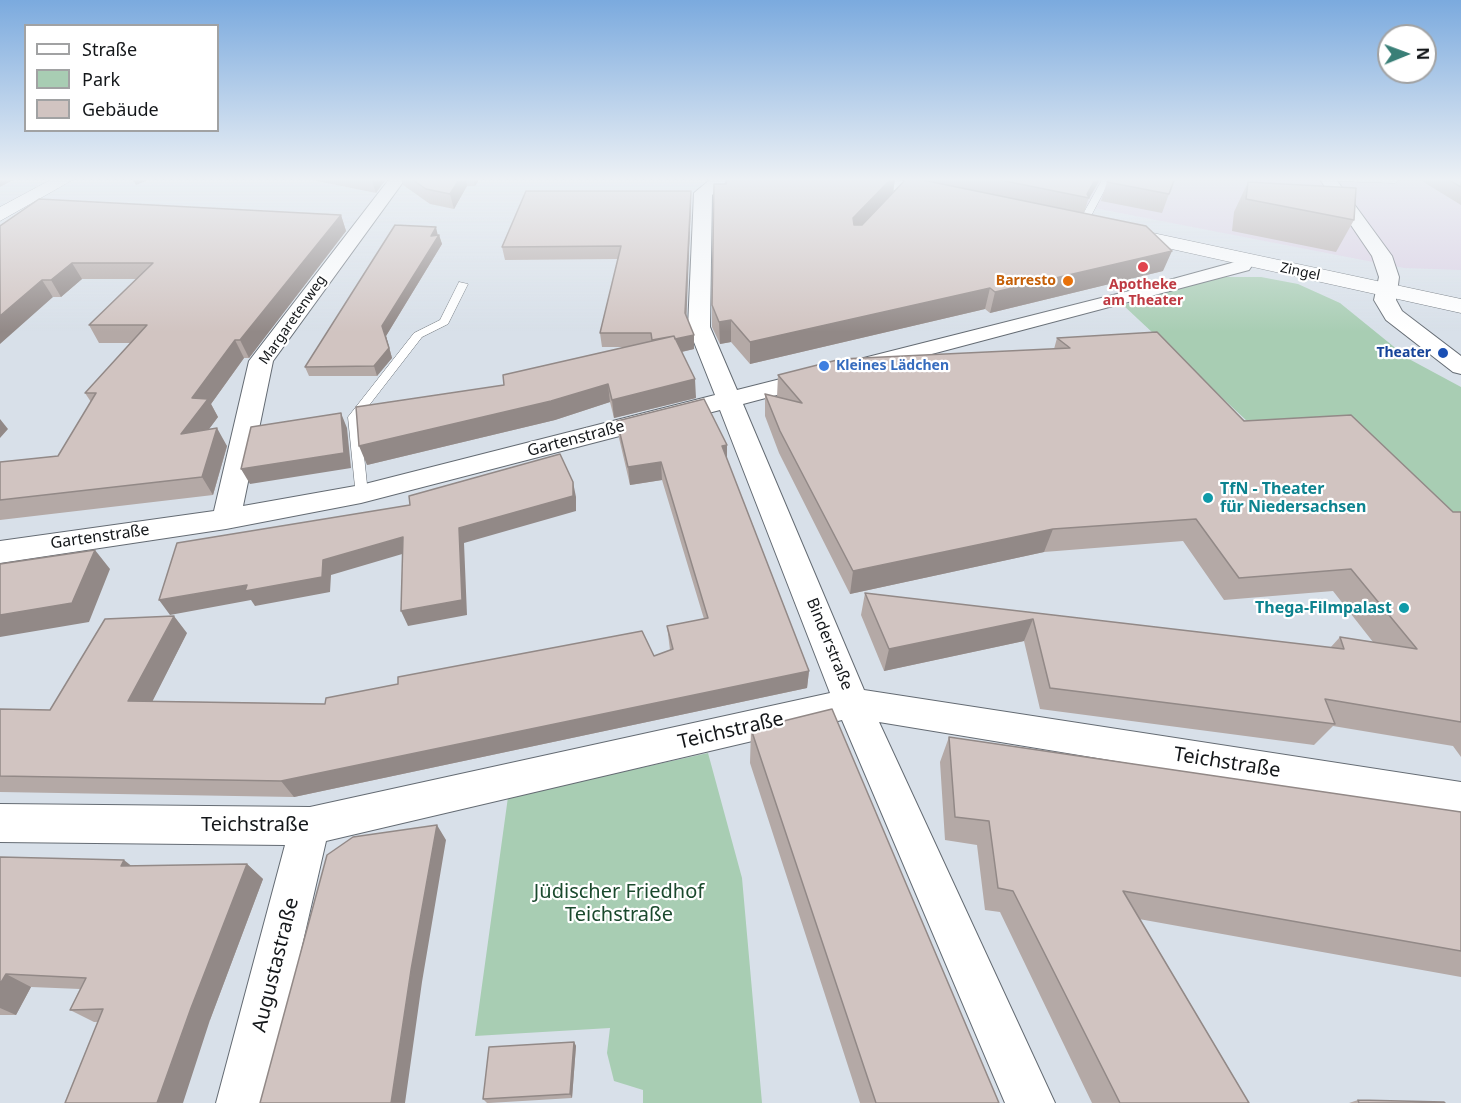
<!DOCTYPE html>
<meta charset="utf-8">
<style>
body{margin:0}
#map{position:relative;width:1461px;height:1103px;overflow:hidden;background:#d8e0e9;font-family:"Noto Sans",sans-serif}
canvas{display:block}
.legend{position:absolute;left:24px;top:24px;width:195px;height:108px;box-sizing:border-box;background:#fff;border:2px solid #a1a2a3;margin:0;padding:8px 10px;list-style:none;font-size:18px;color:#14171a}
.legend li{display:flex;align-items:center;gap:12px;height:30px}
.legend b{width:30px;border:2px solid #a1a2a3}
.north{position:absolute;left:1377px;top:24px;width:60px;height:60px;box-sizing:border-box;background:#fff;border:2px solid #a1a2a3;border-radius:50%;rotate:89deg;font-size:16px;font-weight:700;line-height:24px;text-align:center;color:#14171a}
.north::after{content:'';display:block;margin:auto;width:21px;height:27px;background:#397f77;clip-path:polygon(50% 0,100% 100%,50% 72%,0 100%)}
</style>
<div id="map">
<canvas width="1461" height="1103"></canvas>
<ul class="legend">
<li><b style="height:8px;background:#fff"></b>Straße</li>
<li><b style="height:16px;background:#a8cdb3"></b>Park</li>
<li><b style="height:16px;background:#d1c4c1"></b>Gebäude</li>
</ul>
<div class="north">N</div>
</div>
<script>
const c = document.querySelector('canvas').getContext('2d');
c.lineJoin = 'round';
function paint(path, color) { c.fillStyle = color; c.fill(path, 'evenodd'); }
const shape = rows => new Path2D(rows.map(r => 'M' + r).join(''));
function strokePath(path, color, width, dash) { c.strokeStyle = color; c.lineWidth = width; c.lineCap = dash ? 'butt' : 'round'; c.setLineDash(dash || []); c.stroke(path); }
function drawText(font, color, halo, rows, align = 'center') {
  c.font = font + ' "Noto Sans",sans-serif'; c.lineWidth = 4.5; c.setLineDash([]); c.textBaseline = 'middle'; c.strokeStyle = halo; c.fillStyle = color; for (const [text, x, y, turn = 0] of rows) {
    c.save(); c.translate(x, y); c.rotate((+turn || 0) * Math.PI / 180); c.textAlign = isNaN(turn) ? turn : align; if (halo) c.strokeText(text, 0, 0); c.fillText(text, 0, 0); c.restore();
  }
}
paint(shape([
 [939,178,1461,178,1461,270,1404,268]
]), '#dbd0e4');
paint(shape([
 [1219,277,1261,277,1298,284,1340,303,1409,359,1461,387,1461,523,1263,436,1123,305],
 [708,753,742,878,762,1103,643,1103,643,1090,614,1081,607,1053,610,1028,475,1036,508,797]
]), '#a8cdb3');
const service = shape([
 [1103,178,1111,178,1091,216,1085,216,1083,214,1103,178],
 [1332,178,1395,178,1399,180,1395,183,1336,181,1332,178],
 [459,282,468,284,448,324,422,337,360,417,368,494,366,497,356,497,348,417,414,333,440,320,459,282]
]);
const minor = shape([
 [390,178,406,178,273,361,243,506,361,485,715,395,688,327,694,193,712,178,730,178,712,195,710,327,737,390,1129,291,1235,262,1239,256,1253,256,1256,260,1249,270,743,404,864,690,1461,782,1461,818,879,722,1055,1103,1005,1103,842,720,326,841,266,1103,216,1103,285,845,0,842,0,804,310,807,830,693,720,410,361,503,226,529,0,563,0,541,214,511,249,361,390,178],
 [1319,178,1335,178,1392,256,1399,277,1396,300,1402,311,1461,356,1461,374,1453,372,1386,320,1374,300,1379,277,1372,256,1319,178]
]);
const secondary = shape([
 [54,178,76,178,0,221,0,207,54,178],
 [854,178,889,178,950,190,953,194,943,200,863,184,854,178],
 [1120,226,1461,299,1461,313,1113,236,1110,232,1113,228,1120,226]
]);
strokePath(service, '#646b73', 1);
strokePath(minor, '#646b73', 2);
strokePath(secondary, '#646b73', 1);
paint(service, '#fff');
paint(minor, '#fff');
paint(secondary, '#fff');
paint(shape([
 [302,178,387,178,376,193],
 [401,178,480,178,475,186,467,186,454,209,430,204,403,185],
 [727,178,895,178,893,193,905,180,896,178,1101,178,1088,200,1084,213,1163,271,990,313,985,309,750,364,731,342,720,344,712,327,712,305],
 [1417,178,1461,178,1461,205],
 [1107,182,1169,194,1162,213,1101,201],
 [1248,182,1354,220,1336,252,1232,231,1234,212],
 [691,191,691,203,686,316,694,349,682,352,696,398,614,418,610,402,555,420,367,465,504,385,624,347,602,347,600,333,618,259,505,260,502,247],
 [341,215,346,231,249,358,244,358,211,404,218,417,208,430,227,446,213,495,0,520,0,462,58,456,91,402,85,393,131,343,99,343,89,325,136,279,82,279,61,297,53,297,0,226],
 [438,235,439,235,442,244,386,336,392,358,377,376,309,376,305,367],
 [1057,338,1453,512,1461,512,1461,757,1453,746,1333,726,1314,745,1040,709,1024,641,884,671,861,615,865,593,1330,648,1340,637,1373,642,1333,591,1224,600,1183,541,1044,552,850,594,779,453,765,416,765,394,777,397,778,375,1054,349],
 [617,421,727,445,727,459,809,671,807,688,294,797,0,792,0,709,50,710,187,633,152,701,325,704,654,656,670,650,667,626,704,619,662,480,630,485,619,438],
 [751,729,999,1103,860,1103,750,763],
 [949,737,1461,812,1461,977,1139,919,1249,1103,1092,1103,1000,912,985,910,977,845,945,840,940,762],
 [0,857,132,866,247,864,263,879,210,1020,94,1022,70,1010,80,989,31,987,16,1015,0,1015],
 [574,1042,576,1046,572,1098,489,1103,487,1103,483,1099],
 [1358,1100,1445,1103,1349,1103]
]), '#b4a9a6');
paint(shape([
 [0,178,17,178,0,187],
 [132,178,153,178,136,185],
 [371,178,387,178,376,193],
 [460,178,466,178,467,186,454,209,450,194],
 [473,178,480,178,475,186],
 [892,178,895,178,893,193,850,237,853,218],
 [1096,178,1101,178,1088,200,1089,198,1087,194],
 [691,191,691,203,686,327,685,313],
 [341,215,346,231,249,358,240,340],
 [436,227,438,236,431,236],
 [439,235,442,244,386,336,392,358,377,376,374,366,382,326],
 [1172,251,1163,271,990,313,995,292],
 [72,263,82,279,61,297,51,280],
 [42,280,53,297,0,344,0,316],
 [990,288,985,309,750,364,750,342],
 [731,320,731,342,720,344,719,322],
 [694,335,694,349,654,358,652,344],
 [235,340,244,358,211,404,218,417,192,452,181,434,192,398],
 [695,379,696,398,614,418,612,400],
 [608,384,610,402,555,420,367,465,359,446],
 [341,413,347,428,351,468,250,484,241,469],
 [0,419,8,429,0,438],
 [217,428,227,446,213,495,202,477],
 [727,445,727,463,722,446],
 [661,462,662,480,630,485,628,467],
 [573,482,576,497,576,511,464,543,467,615,408,626,401,611,459,528],
 [1053,529,1044,552,850,594,853,571],
 [403,537,409,552,331,575,330,592,255,606,251,600,170,615,159,600,247,585,323,560],
 [95,550,110,569,89,622,0,637,0,615],
 [174,616,187,633,144,718,128,701],
 [1033,619,1024,641,884,671,889,649],
 [809,671,807,688,294,797,281,781],
 [437,825,446,840,422,982,405,1103,391,1103,411,970],
 [124,860,144,876,121,866],
 [247,864,263,879,210,1020,183,1103,157,1103,191,1008],
 [6,974,31,987,16,1015,0,1008,0,984],
 [574,1042,576,1046,572,1098,570,1094]
]), '#928987');
const building = shape([
 [410,178,460,178,450,194,426,189,410,178],
 [727,178,892,178,853,218,854,225,862,225,907,178,913,178,1146,226,1172,251,995,292,990,288,750,342,731,320,719,322,712,305,714,184,726,184,727,178],
 [990,178,1096,178,1087,194,1089,198,990,178],
 [1110,178,1175,178,1169,194,1107,182,1110,178],
 [1446,178,1461,178,1461,187,1446,178],
 [1248,182,1356,188,1354,220,1246,199,1248,182],
 [526,191,691,191,685,313,694,335,675,339,674,336,652,340,651,333,600,333,621,246,502,247,526,191],
 [39,199,341,215,240,340,235,340,192,398,208,399,181,434,217,428,202,477,0,500,0,462,58,456,96,393,85,393,147,325,89,325,153,263,72,263,51,280,42,280,0,316,0,226,39,199],
 [395,225,436,227,431,236,439,235,382,326,389,348,374,366,305,367,395,225],
 [1157,332,1244,421,1351,415,1453,512,1461,512,1461,722,1325,699,1335,724,1050,688,1033,619,889,649,865,593,1344,649,1340,637,1417,649,1351,569,1239,578,1196,519,1053,529,853,571,780,431,765,394,802,403,778,375,841,359,1070,348,1057,338,1157,332],
 [674,336,695,379,612,400,608,384,551,401,359,446,356,407,504,385,503,375,674,336],
 [704,399,727,445,722,446,809,671,281,781,0,776,0,709,50,710,105,619,174,616,128,701,325,704,326,698,398,684,398,677,642,631,654,656,673,649,667,626,708,618,661,462,628,467,617,421,704,399],
 [341,413,344,453,241,469,251,427,341,413],
 [560,454,573,482,573,496,459,528,462,600,401,611,403,537,323,560,322,577,245,591,247,585,159,600,177,543,410,505,409,496,560,454],
 [95,550,72,603,0,615,0,564,95,550],
 [832,709,999,1103,876,1103,751,729,832,709],
 [949,737,1461,812,1461,951,1123,891,1249,1103,1120,1103,1013,891,998,888,989,821,955,817,949,737],
 [437,825,411,970,391,1103,260,1103,327,855,353,837,437,825],
 [0,857,124,860,121,866,247,864,191,1008,157,1103,65,1103,103,1009,70,1010,86,978,6,974,0,984,0,857],
 [574,1042,570,1094,483,1099,489,1047,574,1042],
 [1358,1100,1444,1102,1445,1103,1359,1103,1358,1100]
]);
paint(building, '#d1c4c1');
strokePath(building, '#928987', 1.5);
const sky = c.createLinearGradient(0, 0, 0, 332);
sky.addColorStop(0, '#7baade');
sky.addColorStop(0.54, '#edf1f5');
sky.addColorStop(1, '#edf1f500');
c.fillStyle = sky;
c.fillRect(0, 0, 1461, 332);
for (const [x, y, r, color] of [
 [1143,267,6,"#e0444e"],
 [1068,281,6,"#e8710a"],
 [1443,353,6,"#1a4fb4"],
 [824,366,6,"#3f7fe0"],
 [1208,498,6,"#0f9aa8"],
 [1404,608,6,"#0f9aa8"]
]) { const dot = new Path2D(); dot.arc(x, y, r, 0, 2 * Math.PI); c.fillStyle = color; c.fill(dot); strokePath(dot, '#fff', 2); }
drawText('14px', '#14171a', '#fff', [
 ["Zingel",1300,272,12],
 ["Margaretenweg",293,320,-55]
]);
drawText('bold 14px', '#c56008', '#fff', [
 ["Barresto",1056,281]
], 'right');
drawText('bold 14px', '#be3a42', '#fff', [
 ["Apotheke",1143,285],
 ["am Theater",1143,301]
]);
drawText('bold 14px', '#164399', '#fff', [
 ["Theater",1431,353]
], 'right');
drawText('bold 14px', '#366cbe', '#fff', [
 ["Kleines Lädchen",836,366]
], 'left');
drawText('16px', '#14171a', '#fff', [
 ["Gartenstraße",576,439,-15],
 ["Gartenstraße",100,537,-8],
 ["Binderstraße",829,644,68]
]);
drawText('bold 16px', '#0d838f', '#fff', [
 ["TfN - Theater",1220,489],
 ["für Niedersachsen",1220,507],
 ["Thega-Filmpalast",1392,608,"right"]
], 'left');
drawText('20px', '#14171a', '#fff', [
 ["Teichstraße",731,731,-13],
 ["Teichstraße",1227,763,9],
 ["Teichstraße",255,825],
 ["Augustastraße",276,965,-76]
]);
drawText('20px', '#1a492d', '#fff', [
 ["Jüdischer Friedhof",619,892],
 ["Teichstraße",619,915]
]);
</script>
